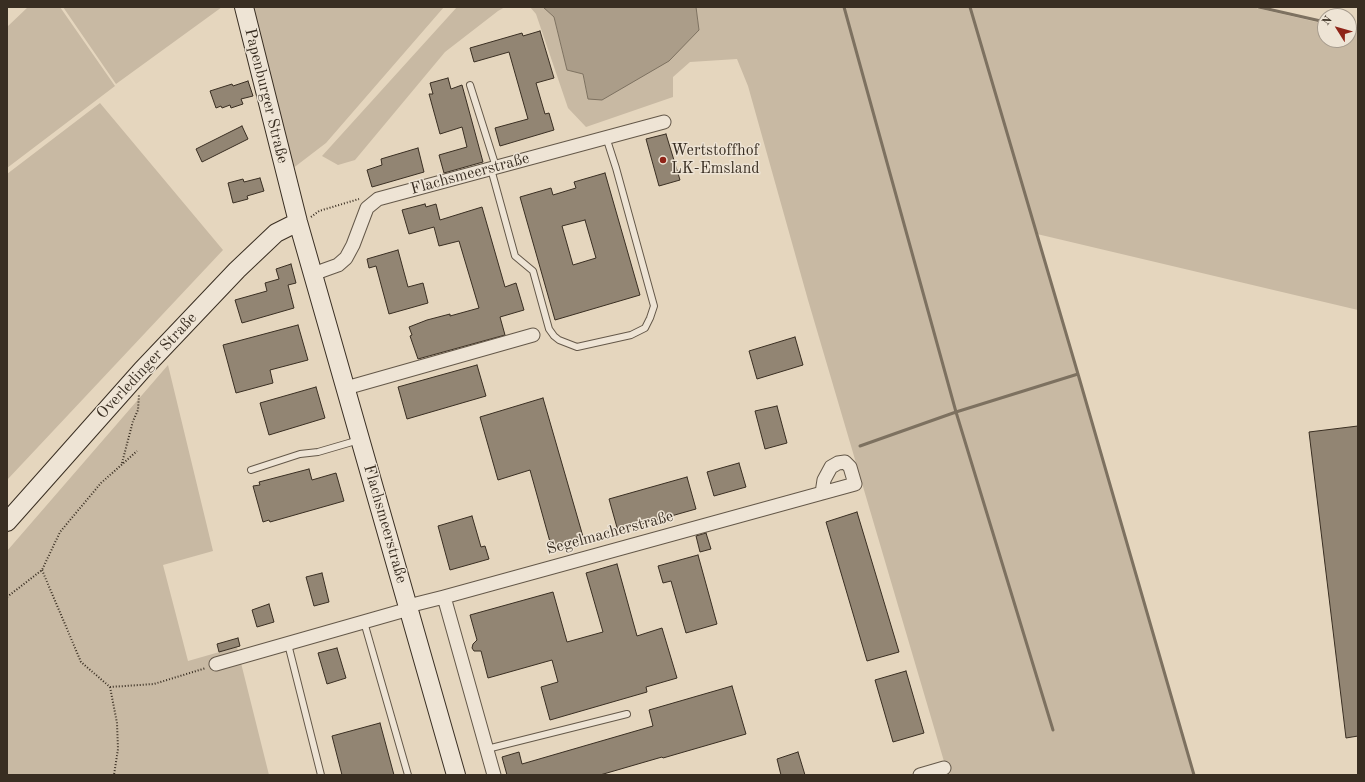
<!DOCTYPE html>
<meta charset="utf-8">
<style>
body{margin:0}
#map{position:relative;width:1365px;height:782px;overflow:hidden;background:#e5d6be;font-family:"Old Standard TT",serif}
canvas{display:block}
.frame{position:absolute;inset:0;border:8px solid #392e22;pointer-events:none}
.north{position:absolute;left:1317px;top:8px;width:40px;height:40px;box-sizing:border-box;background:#eee4d5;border:1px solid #a69b8d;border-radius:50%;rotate:307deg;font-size:11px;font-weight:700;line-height:16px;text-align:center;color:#392e22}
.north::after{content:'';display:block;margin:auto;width:14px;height:18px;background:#8f2418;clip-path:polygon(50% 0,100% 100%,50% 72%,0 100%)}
</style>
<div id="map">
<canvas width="1365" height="782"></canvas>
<div class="frame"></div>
<div class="north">N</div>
</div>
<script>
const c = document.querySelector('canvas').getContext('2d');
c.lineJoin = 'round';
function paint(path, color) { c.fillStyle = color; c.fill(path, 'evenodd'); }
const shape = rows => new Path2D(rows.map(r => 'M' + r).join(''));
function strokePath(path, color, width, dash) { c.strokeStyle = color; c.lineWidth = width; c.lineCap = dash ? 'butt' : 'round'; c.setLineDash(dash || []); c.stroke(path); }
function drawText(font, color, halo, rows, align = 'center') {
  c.font = font + ' "Old Standard TT",serif'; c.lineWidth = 3; c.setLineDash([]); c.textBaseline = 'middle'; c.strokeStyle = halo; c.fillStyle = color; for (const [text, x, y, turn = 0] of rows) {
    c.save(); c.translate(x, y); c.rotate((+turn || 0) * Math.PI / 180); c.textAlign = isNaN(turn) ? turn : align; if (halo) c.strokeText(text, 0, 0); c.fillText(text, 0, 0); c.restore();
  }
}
paint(shape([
 [28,7,60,7,115,86,7,168,7,27],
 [63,7,222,7,116,84],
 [253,7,444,7,326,143,292,169],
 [457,7,505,7,498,11,445,52,355,160,338,165,322,156],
 [530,7,543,7,554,17,567,70,583,74,588,99,699,30,696,7,1252,7,1325,24,1325,40,1349,40,1349,29,1358,31,1358,310,1037,234,1194,775,948,775,808,300,748,86,737,59,690,62,673,77,673,97,586,127,568,108,536,14],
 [100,103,223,250,7,480,7,174],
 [168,365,213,551,163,565,188,661,237,647,269,775,7,775,7,551]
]), '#c8b9a3');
const water = shape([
 [543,7,696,7,699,30,669,61,602,100,588,99,583,74,567,70,554,17,543,7]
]);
paint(water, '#ab9d89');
strokePath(water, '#7d7160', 1);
strokePath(shape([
 [844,7,956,412,1053,730],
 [970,7,1078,374],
 [1259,7,1325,22],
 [1349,27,1358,29],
 [860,446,956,412,1078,374,1194,775]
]), '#7d7160', 3);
const building = shape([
 [540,31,554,78,536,83,545,114,549,113,554,130,500,146,495,128,528,119,509,52,474,62,470,48,522,33,523,36,540,31],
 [448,78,451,89,462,85,483,162,444,173,439,155,467,147,462,127,440,134,429,94,433,94,430,83,448,78],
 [248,81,253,96,241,99,243,104,231,108,230,105,222,108,221,106,216,108,210,91,232,84,233,86,248,81],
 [242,126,248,139,202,162,196,149,242,126],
 [666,134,680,180,659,186,646,139,666,134],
 [418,148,424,172,372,187,367,170,382,165,381,159,418,148],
 [605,173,640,295,555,320,520,197,551,188,553,195,576,188,574,182,605,173],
 [585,220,596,258,573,265,562,226,585,220],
 [260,178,264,191,247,196,248,199,233,203,228,183,243,179,244,182,260,178],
 [425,204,426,207,436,204,440,220,482,207,505,287,516,283,524,310,500,317,505,335,418,359,410,336,412,335,409,327,427,320,450,314,450,316,479,308,459,241,439,246,434,227,409,234,402,210,425,204],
 [398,250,408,287,423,283,428,303,389,314,376,266,369,268,367,259,398,250],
 [291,264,296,283,288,285,294,308,242,323,235,300,267,291,265,283,279,279,276,269,291,264],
 [298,325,308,360,270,370,273,383,236,393,223,345,298,325],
 [795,337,803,365,757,379,749,351,795,337],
 [477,365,486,396,407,419,398,387,477,365],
 [316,387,325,418,269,435,260,403,316,387],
 [543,398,584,540,552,549,530,470,498,480,480,417,543,398],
 [777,406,787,443,765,449,755,411,777,406],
 [1358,426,1358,736,1346,738,1309,432,1358,426],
 [739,463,746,487,714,496,707,472,739,463],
 [309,469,312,480,336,473,344,501,270,522,269,520,263,522,253,486,260,485,259,482,309,469],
 [687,477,696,509,618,531,609,499,687,477],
 [857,512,899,652,867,661,826,522,857,512],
 [472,516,481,547,485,546,489,559,450,570,438,526,472,516],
 [706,533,711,549,700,552,696,536,706,533],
 [698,555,717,624,686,633,671,581,663,583,658,566,698,555],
 [617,564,637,636,662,628,677,678,646,687,647,692,550,720,541,687,558,682,552,660,488,678,481,651,474,651,472,648,473,644,477,640,470,615,553,592,567,642,603,632,586,573,617,564],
 [322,573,329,602,314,606,306,577,322,573],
 [269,604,274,622,257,627,252,610,269,604],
 [238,638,240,646,219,652,217,644,238,638],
 [337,648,346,678,327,684,318,653,337,648],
 [906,671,924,733,893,742,875,680,906,671],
 [732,686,746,734,663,758,662,757,600,775,507,775,502,757,519,752,522,764,653,726,649,710,732,686],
 [380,723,394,775,342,775,332,736,380,723],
 [798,752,805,775,781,775,777,759,798,752]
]);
paint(building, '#928573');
strokePath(building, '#392e22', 1);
const lane = shape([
 [470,85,496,167],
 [491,169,515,256,533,271,549,329,554,336,559,340,577,347,631,335,645,328,650,318,654,306,616,168,606,137],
 [251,470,300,454,318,452,359,440],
 [364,622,408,775],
 [288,644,321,775],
 [487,749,627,714]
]);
const street = shape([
 [313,274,338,265,346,258,353,245,367,208,378,199,664,122],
 [346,388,533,335],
 [444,597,494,775],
 [408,606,444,597,855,484,850,467,845,462,838,463,831,467,824,480,822,493],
 [216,664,409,609],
 [920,775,944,768]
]);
const secondary = shape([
 [244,7,298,222,456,775],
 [7,522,142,370,237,270,276,233,298,222]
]);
strokePath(lane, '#645849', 8);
strokePath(street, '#645849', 15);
strokePath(secondary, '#392e22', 20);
strokePath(shape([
 [311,217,319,211,359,199],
 [122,463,133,421,138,410,139,394],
 [42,570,81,662,110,687,154,684,206,668],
 [7,597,42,570,60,532,101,483,137,451],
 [110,687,117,723,118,749,114,775]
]), '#392e22', 2, [1, 2]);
strokePath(lane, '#eee4d5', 6);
strokePath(street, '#eee4d5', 13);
strokePath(secondary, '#eee4d5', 18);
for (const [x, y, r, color] of [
 [663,160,4,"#8f2418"]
]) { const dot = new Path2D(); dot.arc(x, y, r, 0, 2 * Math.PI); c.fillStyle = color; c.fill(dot); strokePath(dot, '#eee4d5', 1.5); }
drawText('16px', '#392e22', '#eee4d5', [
 ["Papenburger Straße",266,96,76],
 ["Flachsmeerstraße",470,174,-15],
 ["Overledinger Straße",147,366,-47],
 ["Flachsmeerstraße",385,524,74],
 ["Segelmacherstraße",610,533,-15]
]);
drawText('16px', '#392e22', '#eee4d5', [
 ["Wertstoffhof",671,151],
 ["LK-Emsland",671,169]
], 'left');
</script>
